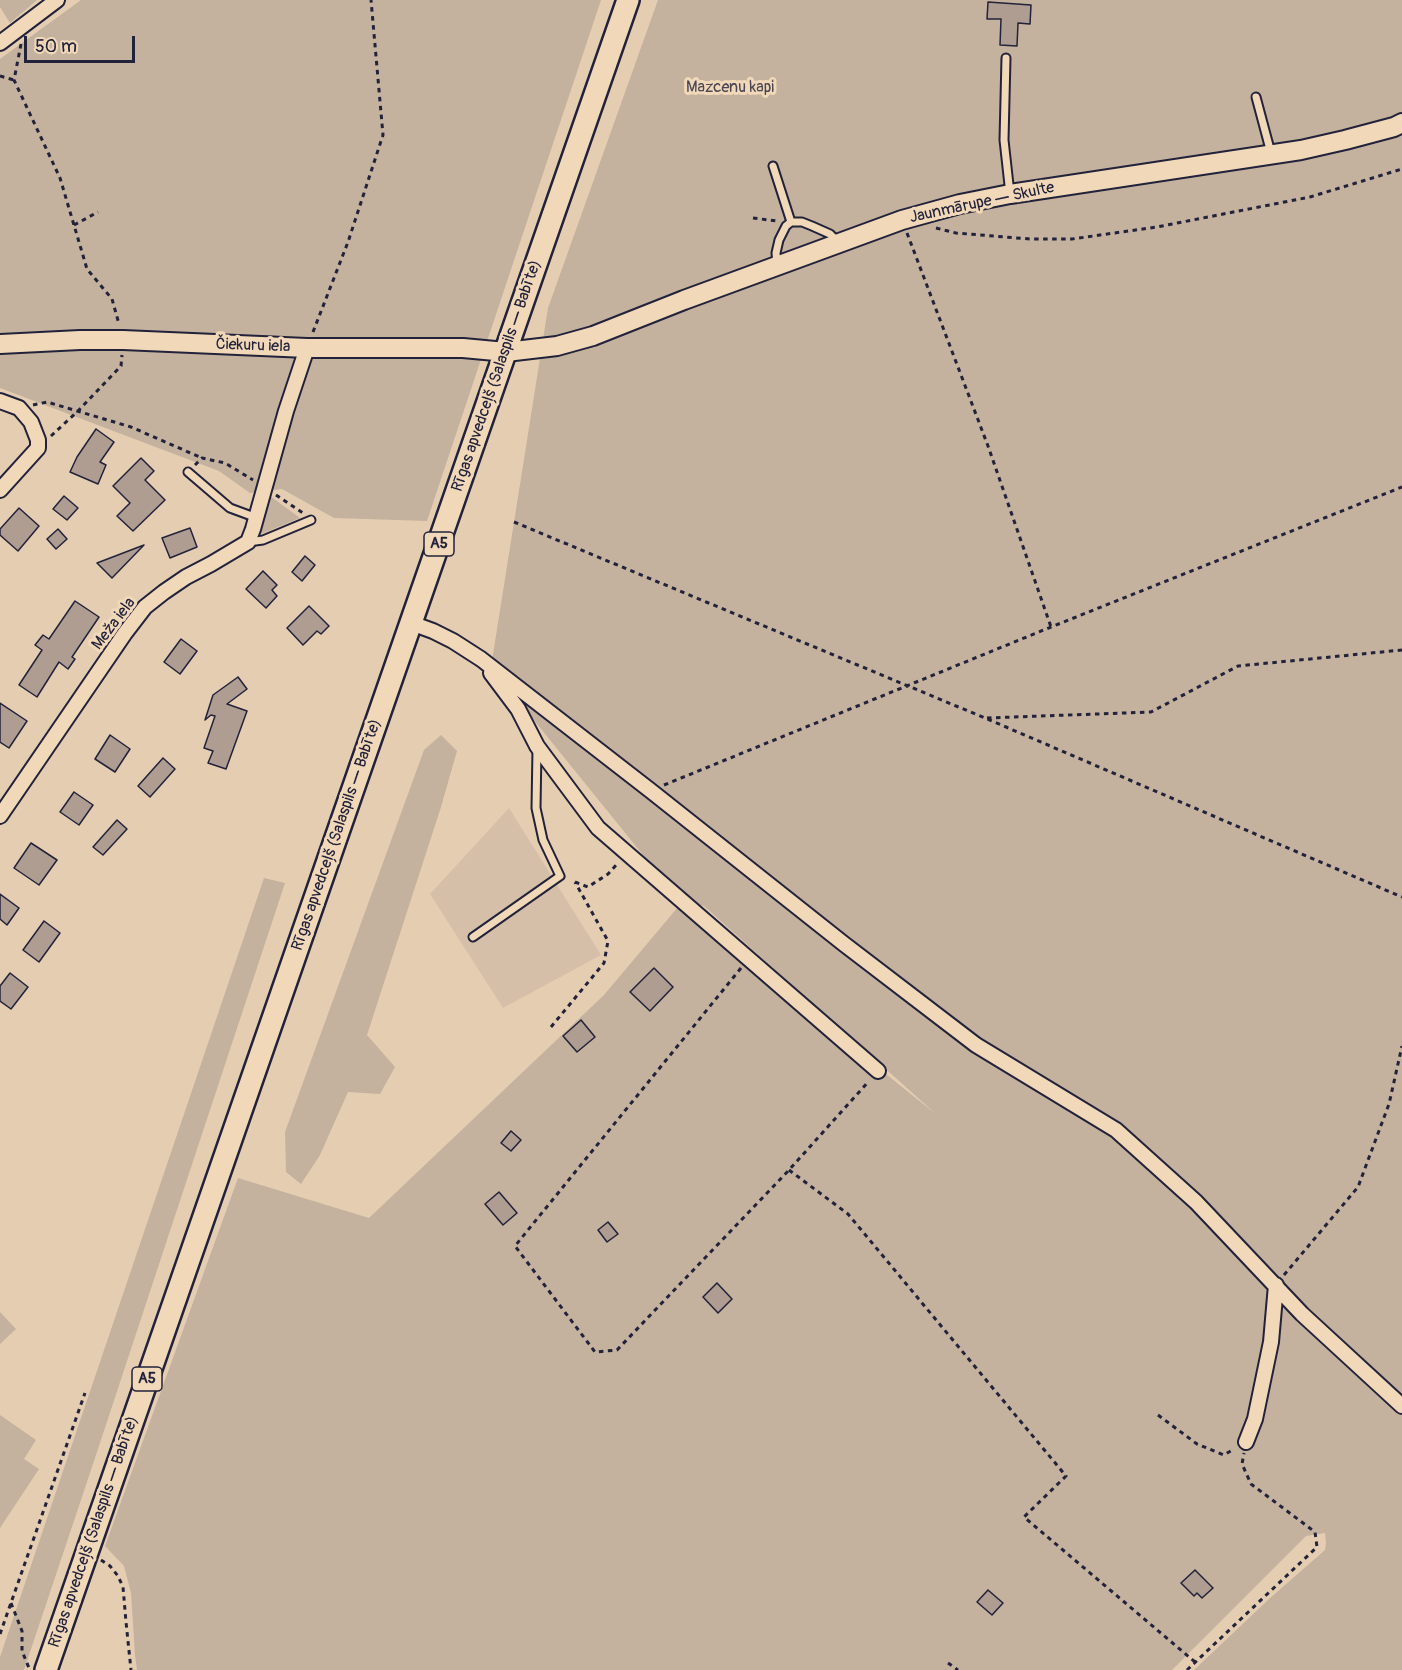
<!DOCTYPE html>
<meta charset="utf-8">
<style>
body{margin:0}
#map{position:relative;width:1402px;height:1670px;overflow:hidden;background:#e5cdb2;font-family:Pangolin,sans-serif}
canvas{display:block}
.scale{position:absolute;left:24px;top:36px;width:111px;height:27px;box-sizing:border-box;border:3px solid #22223b;border-top:0;padding-left:8px;font-size:18px;line-height:21px;white-space:nowrap;color:#22223b;-webkit-text-stroke:4px #f1d8b9;paint-order:stroke}
</style>
<div id="map">
<canvas width="1402" height="1670"></canvas>
<div class="scale">50 m</div>
</div>
<script>
const c = document.querySelector('canvas').getContext('2d');
c.lineJoin = 'round';
function paint(path, color) { c.fillStyle = color; c.fill(path, 'evenodd'); }
const shape = rows => new Path2D(rows.map(r => 'M' + r).join(''));
function strokePath(path, color, width, dash) { c.strokeStyle = color; c.lineWidth = width; c.lineCap = dash ? 'butt' : 'round'; c.setLineDash(dash || []); c.stroke(path); }
function drawText(font, color, halo, rows, align = 'center') {
  c.font = font + ' Pangolin,sans-serif'; c.lineWidth = 6; c.setLineDash([]); c.textBaseline = 'middle'; c.strokeStyle = halo; c.fillStyle = color; for (const [text, x, y, turn = 0] of rows) {
    c.save(); c.translate(x, y); c.rotate((+turn || 0) * Math.PI / 180); c.textAlign = isNaN(turn) ? turn : align; if (halo) c.strokeText(text, 0, 0); c.fillText(text, 0, 0); c.restore();
  }
}
paint(shape([
 [509,808,601,955,503,1008,430,894]
]), '#d5bfa8');
paint(shape([
 [0,0,37,0,10,23,0,7],
 [81,0,601,0,427,521,334,518,282,489,250,493,219,471,0,388,0,59],
 [658,0,1402,0,1402,1670,1194,1670,1269,1599,1325,1550,1326,1543,1325,1533,1306,1536,1172,1670,137,1670,135,1655,131,1593,124,1566,105,1546,238,1178,369,1218,604,995,678,907,937,1115,704,906,681,902,491,667,548,308],
 [270,496,300,518,261,534],
 [441,735,457,751,441,807,367,1035,395,1067,380,1094,348,1092,320,1155,301,1184,286,1172,285,1132,424,750],
 [264,878,285,883,93,1464,24,1670,0,1670,0,1657],
 [0,1312,16,1329,0,1344],
 [0,1415,36,1440,24,1459,39,1469,0,1528]
]), '#c4b19e');
const building = shape([
 [988,2,1031,5,1030,24,1018,23,1017,46,1000,45,1001,19,987,19,988,2],
 [96,429,114,442,100,462,106,465,98,484,70,472,77,457,96,429],
 [141,458,154,471,145,480,165,500,133,531,117,516,130,503,113,486,141,458],
 [64,496,78,508,67,520,53,509,64,496],
 [19,508,39,526,18,551,0,535,0,529,19,508],
 [190,528,197,547,170,558,162,538,190,528],
 [58,529,67,539,56,549,47,539,58,529],
 [144,545,112,578,97,563,144,545],
 [305,556,315,565,302,581,292,572,305,556],
 [263,571,277,585,272,590,277,596,266,608,246,589,263,571],
 [75,601,99,617,72,657,75,659,68,669,59,662,37,697,19,685,42,650,35,645,43,635,49,639,75,601],
 [309,606,329,626,321,634,317,631,303,645,287,628,309,606],
 [181,639,197,651,180,674,164,662,181,639],
 [238,677,247,689,227,704,247,711,226,769,208,763,213,751,204,748,215,716,211,715,205,720,213,695,238,677],
 [0,703,27,721,9,748,0,742,0,703],
 [110,735,130,749,115,772,95,759,110,735],
 [163,758,175,769,150,797,138,786,163,758],
 [74,792,93,805,79,825,60,812,74,792],
 [117,820,127,829,103,855,93,847,117,820],
 [31,843,57,860,39,885,14,868,31,843],
 [0,894,19,908,7,925,0,919,0,894],
 [44,921,60,933,39,962,23,950,44,921],
 [654,968,673,987,650,1011,630,992,654,968],
 [10,973,28,987,11,1009,0,1001,0,986,10,973],
 [581,1020,595,1037,577,1052,563,1036,581,1020],
 [511,1131,521,1140,511,1151,501,1143,511,1131],
 [499,1192,517,1213,503,1225,485,1204,499,1192],
 [608,1222,618,1234,607,1242,598,1230,608,1222],
 [717,1283,732,1299,718,1313,703,1297,717,1283],
 [1195,1570,1213,1588,1202,1598,1197,1593,1194,1596,1181,1583,1195,1570],
 [988,1590,1003,1603,992,1615,977,1602,988,1590]
]);
paint(building, '#af9d91');
strokePath(building, '#22223b', 1.5);
const service = shape([
 [1006,58,1004,140,1010,194],
 [1256,97,1271,153],
 [773,166,791,222],
 [777,264,776,253,779,240,786,226,791,222,802,222,812,226,830,234,837,241],
 [188,472,230,508,257,518],
 [248,542,263,540,311,520],
 [473,937,560,876,543,840,536,808,537,749]
]);
const minor = shape([
 [0,43,57,0],
 [0,401,19,408,31,422,38,440,38,448,0,490],
 [411,623,433,631,453,641,481,659,651,791,844,944,976,1045,1116,1130,1196,1202,1302,1314,1402,1406],
 [491,673,518,709,537,746,598,828,878,1071],
 [0,816,125,633,145,607,164,592,186,577,211,564,248,542,253,529,286,411,307,348],
 [1246,1442,1255,1419,1271,1342,1276,1285]
]);
const secondary = shape([
 [0,344,80,340,123,340,307,348,463,348,506,352,557,346,593,336,684,300,902,220,960,204,1010,194,1301,150,1345,140,1394,127,1402,123]
]);
const trunk = shape([
 [46,1670,628,0]
]);
strokePath(service, '#22223b', 11);
strokePath(minor, '#22223b', 18);
strokePath(secondary, '#22223b', 22);
strokePath(trunk, '#22223b', 26);
strokePath(shape([
 [21,44,14,80,60,178,87,269,112,299,119,324],
 [0,76,14,80],
 [753,218,777,221],
 [74,225,98,212],
 [936,228,956,233,1030,239,1072,239,1157,227,1310,197,1402,169],
 [907,233,988,446,1051,627],
 [313,332,348,242,383,135,371,0],
 [33,405,47,402,131,427,202,458],
 [51,436,78,411,121,366,122,355],
 [195,465,202,458,225,463,253,480],
 [276,495,303,513],
 [514,522,985,718,1402,897],
 [987,718,1151,712,1238,666,1402,650],
 [664,785,1051,627,1402,487],
 [575,882,588,887,608,874,618,863],
 [741,968,515,1246,595,1352,617,1350,789,1170,869,1081],
 [551,1027,604,963,608,941,575,882],
 [789,1170,848,1214,1066,1476,1024,1517,1195,1662],
 [1284,1275,1358,1187,1389,1104,1402,1046],
 [1158,1415,1197,1444,1224,1455,1234,1449],
 [101,1560,110,1566,118,1576,123,1587,126,1622,131,1670],
 [11,1603,22,1631,22,1651,29,1668],
 [0,1634,85,1393],
 [948,1663,958,1670],
 [1187,1670,1317,1547,1315,1532,1251,1484,1242,1464,1244,1453]
]), '#22223b', 3, [4.5, 4.5]);
strokePath(service, '#f1d8b9', 7);
strokePath(minor, '#f1d8b9', 14);
strokePath(secondary, '#f1d8b9', 18);
strokePath(trunk, '#f1d8b9', 21);
for (const [x, y, w] of [
 [439,544,30],
 [147,1379,30]
]) { const box = new Path2D(); box.roundRect(x - w / 2, y - 12, w, 24, 4.5); c.fillStyle = '#f1d8b9'; c.fill(box); strokePath(box, '#22223b', 1.5); }
drawText('bold 15px', '#22223b', null, [
 ["A5",439,544],
 ["A5",147,1379]
]);
drawText('16px', '#4a4654', '#f1d8b9', [
 ["Mazcenu kapi",730,88]
]);
drawText('16px', '#22223b', '#f1d8b9', [
 ["Jaunmārupe — Skulte",982,203,-12],
 ["Čiekuru iela",253,346,2],
 ["Rīgas apvedceļš (Salaspils — Babīte)",497,376,-71],
 ["Meža iela",114,624,-53],
 ["Rīgas apvedceļš (Salaspils — Babīte)",337,835,-71],
 ["Rīgas apvedceļš (Salaspils — Babīte)",94,1532,-71]
]);
</script>
